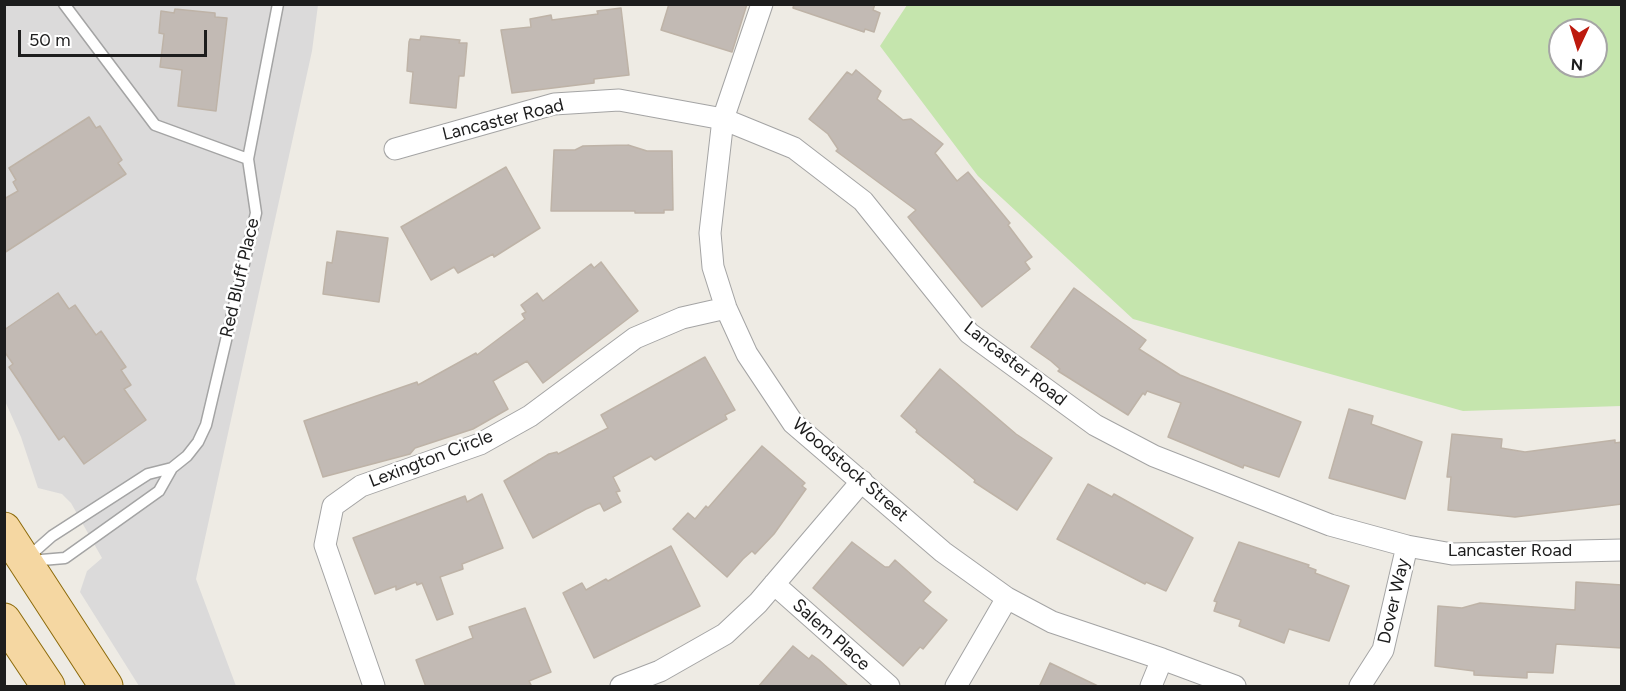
<!DOCTYPE html>
<style>
body{margin:0}
#map{position:relative;width:1626px;height:691px;overflow:hidden;background:#eeebe4;font-family:Figtree,sans-serif}
canvas{display:block}
.frame{position:absolute;inset:0;border:6px solid #1d1d1d;pointer-events:none}
.north{position:absolute;left:1548px;top:18px;width:60px;height:60px;box-sizing:border-box;background:#fff;border:2px solid #a5a5a5;border-radius:50%;rotate:184deg;font-size:16px;font-weight:700;line-height:24px;text-align:center;color:#1d1d1d}
.north::after{content:'';display:block;margin:auto;width:21px;height:27px;background:#bd1a0e;clip-path:polygon(50% 0,100% 100%,50% 72%,0 100%)}
.scale{position:absolute;left:18px;top:30px;width:189px;height:27px;box-sizing:border-box;border:3px solid #1d1d1d;border-top:0;padding-left:8px;font-size:18px;line-height:21px;white-space:nowrap;color:#1d1d1d;-webkit-text-stroke:4px #fff;paint-order:stroke}
</style>
<div id="map">
<canvas width="1626" height="691"></canvas>
<div class="frame"></div>
<div class="north">N</div>
<div class="scale">50 m</div>
</div>
<script>
const c = document.querySelector('canvas').getContext('2d');
c.lineJoin = 'round';
function paint(path, color) { c.fillStyle = color; c.fill(path, 'evenodd'); }
const shape = rows => new Path2D(rows.map(r => 'M' + r).join(''));
function strokePath(path, color, width, dash) { c.strokeStyle = color; c.lineWidth = width; c.lineCap = dash ? 'butt' : 'round'; c.setLineDash(dash || []); c.stroke(path); }
function drawText(font, color, halo, rows, align = 'center') {
  c.font = font + ' Figtree,sans-serif'; c.lineWidth = 5; c.setLineDash([]); c.textBaseline = 'middle'; c.strokeStyle = halo; c.fillStyle = color; for (const [text, x, y, turn = 0] of rows) {
    c.save(); c.translate(x, y); c.rotate((+turn || 0) * Math.PI / 180); c.textAlign = isNaN(turn) ? turn : align; if (halo) c.strokeText(text, 0, 0); c.fillText(text, 0, 0); c.restore();
  }
}
paint(shape([
 [4,5,318,5,312,51,196,579,236,686,139,686,80,592,87,571,102,558,71,503,62,494,38,488,21,437,5,401]
]), '#dbdada');
paint(shape([
 [907,5,1621,5,1621,406,1463,411,1133,319,978,176,880,46],
 [1560,30,1596,30,1596,66,1560,66]
]), '#c5e5ad');
const building = shape([
 [669,4,747,4,732,52,661,30,669,4],
 [794,4,875,4,873,10,880,13,874,32,865,29,864,32,793,8,794,4],
 [621,8,629,75,594,79,594,83,512,93,501,30,531,27,530,19,551,15,552,20,598,14,597,11,621,8],
 [175,9,215,13,215,17,227,18,216,111,178,106,182,70,160,67,164,34,159,33,161,11,174,13,175,9],
 [421,36,460,40,459,43,467,43,464,76,459,76,456,108,410,103,413,72,407,71,409,42,410,39,420,40,421,36],
 [856,70,881,91,877,99,903,120,911,119,943,144,935,153,957,181,968,172,1010,223,1008,225,1032,257,1025,262,1030,269,982,307,908,217,916,210,836,151,838,149,828,134,809,119,847,72,852,75,856,70],
 [89,117,96,128,100,126,122,160,118,163,126,174,4,253,4,199,18,191,13,182,16,180,9,168,89,117],
 [628,145,647,151,672,151,673,210,664,210,664,213,635,213,635,211,551,211,554,150,575,150,583,146,628,145],
 [506,167,540,228,494,257,493,254,458,273,454,267,431,280,401,227,506,167],
 [337,231,388,238,379,302,323,294,327,262,332,263,337,231],
 [601,262,638,311,608,334,543,383,527,361,493,381,508,409,473,429,415,448,410,454,323,477,304,421,417,382,418,385,476,353,477,355,525,319,522,314,526,312,521,305,537,293,543,301,591,264,594,268,601,262],
 [1074,288,1146,340,1139,349,1180,375,1301,422,1279,477,1244,465,1243,468,1168,437,1181,403,1147,391,1145,395,1143,393,1128,415,1058,371,1060,369,1051,361,1031,347,1074,288],
 [58,293,69,309,75,305,96,335,101,331,126,367,121,370,131,385,124,389,146,420,84,464,64,436,59,440,9,367,13,364,4,351,4,330,58,293],
 [705,357,735,410,725,415,727,419,655,460,651,456,613,477,620,491,616,492,621,502,604,511,600,503,586,509,533,538,504,481,549,454,557,452,558,454,608,428,601,415,705,357],
 [940,369,1016,434,1052,458,1017,510,974,482,975,480,916,432,917,430,901,416,940,369],
 [1349,409,1373,416,1371,424,1422,442,1405,499,1329,478,1349,409],
 [1452,434,1502,439,1501,448,1525,452,1615,440,1615,443,1622,442,1622,504,1515,517,1448,510,1451,477,1447,477,1452,434],
 [762,446,805,483,802,486,806,489,774,534,755,554,752,551,743,559,727,577,673,529,688,513,695,519,706,506,708,508,762,446],
 [1088,484,1112,497,1114,494,1193,538,1166,591,1146,582,1145,584,1057,539,1088,484],
 [482,494,503,548,462,564,463,569,440,577,453,614,437,620,422,583,417,585,416,582,396,590,396,586,375,594,353,538,465,496,467,502,482,494],
 [852,542,885,567,889,567,895,560,931,592,923,601,947,620,923,649,920,647,903,666,813,588,852,542],
 [1239,542,1309,565,1308,567,1316,570,1315,573,1349,586,1329,641,1289,629,1284,643,1239,626,1241,620,1214,611,1217,602,1214,601,1239,542],
 [671,546,700,606,594,658,563,593,582,583,586,590,606,579,608,581,671,546],
 [1576,582,1622,585,1622,648,1556,644,1553,673,1527,672,1527,678,1474,675,1474,671,1435,666,1438,606,1462,608,1480,603,1575,610,1576,582],
 [525,608,551,672,529,681,532,687,426,687,416,660,473,638,469,627,525,608],
 [793,646,809,659,812,655,819,660,849,687,758,687,793,646],
 [1050,663,1100,687,1039,687,1050,663]
]);
paint(building, '#c2bab4');
strokePath(building, '#beb3a7', 1.5);
const service = shape([
 [64,4,155,125,248,159],
 [26,559,52,536,148,474,172,468],
 [30,561,65,558,159,491,172,468,187,456,198,442,206,425,256,213,248,159,278,4]
]);
const minor = shape([
 [762,4,723,119,710,233,713,267,726,308,747,354,793,423,943,552,1007,598,1052,622,1162,659,1235,686],
 [395,149,554,104,619,100,723,119,794,148,863,201,969,333,1095,425,1154,456,1330,525,1407,546,1452,554,1622,550],
 [774,584,889,686],
 [374,686,325,545,333,506,361,486,480,444,530,416,635,338,682,318,726,308],
 [621,686,660,671,725,634,758,603,862,481],
 [956,686,1007,598],
 [1151,686,1162,659],
 [1360,686,1383,650,1407,546]
]);
const primary = shape([
 [4,529,106,686],
 [4,620,48,686]
]);
strokePath(service, '#a4a4a4', 13);
strokePath(minor, '#a4a4a4', 23);
strokePath(primary, '#8c6a0a', 35);
strokePath(service, '#fff', 10);
strokePath(minor, '#fff', 21);
strokePath(primary, '#f5d7a2', 33);
drawText('18px', '#1d1d1d', '#fff', [
 ["Lancaster Road",503,120,-14],
 ["Red Bluff Place",240,278,-77],
 ["Lancaster Road",1015,364,38],
 ["Lexington Circle",431,459,-21],
 ["Woodstock Street",850,470,41],
 ["Lancaster Road",1510,551],
 ["Dover Way",1394,601,-77],
 ["Salem Place",831,635,42]
]);
</script>
